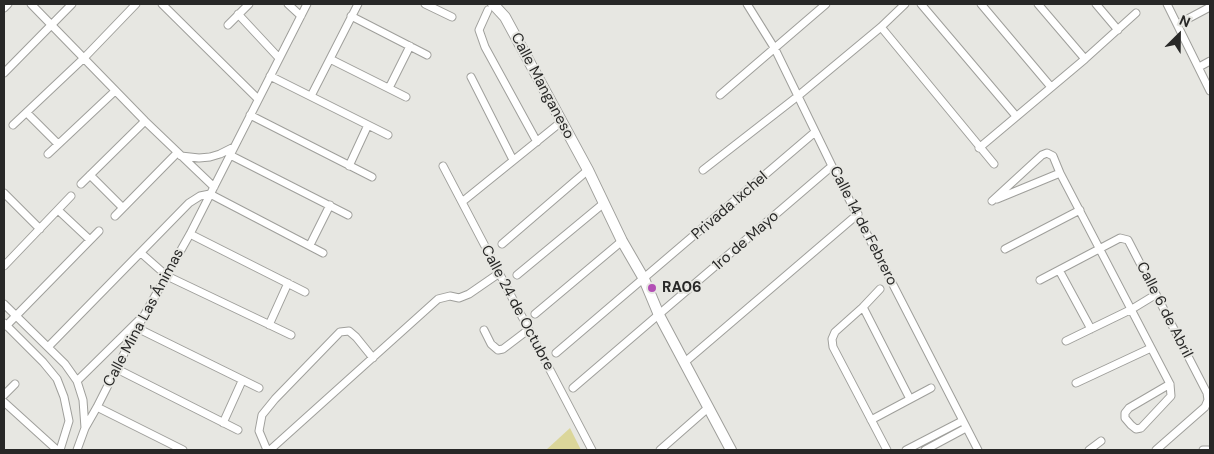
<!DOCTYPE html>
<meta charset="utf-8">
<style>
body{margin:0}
#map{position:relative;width:1214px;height:454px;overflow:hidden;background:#e7e7e2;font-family:"DM Sans",sans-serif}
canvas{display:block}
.frame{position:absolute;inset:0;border:5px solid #282827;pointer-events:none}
.north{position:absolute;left:1154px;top:10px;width:50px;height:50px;-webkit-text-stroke:4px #e7e7e2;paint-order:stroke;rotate:23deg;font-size:14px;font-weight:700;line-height:20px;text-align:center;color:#282827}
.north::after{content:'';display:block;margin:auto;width:18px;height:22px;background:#282827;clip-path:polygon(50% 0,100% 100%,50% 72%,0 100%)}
</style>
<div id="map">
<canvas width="1214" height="454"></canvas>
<div class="frame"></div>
<div class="north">N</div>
</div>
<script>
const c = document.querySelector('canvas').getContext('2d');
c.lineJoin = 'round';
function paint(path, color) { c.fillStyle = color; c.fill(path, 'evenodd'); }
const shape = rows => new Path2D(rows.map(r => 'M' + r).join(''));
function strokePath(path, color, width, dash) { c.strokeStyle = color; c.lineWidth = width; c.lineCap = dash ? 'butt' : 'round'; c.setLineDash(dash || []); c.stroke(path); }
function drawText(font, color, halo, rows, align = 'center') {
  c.font = font + ' "DM Sans",sans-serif'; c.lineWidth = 4; c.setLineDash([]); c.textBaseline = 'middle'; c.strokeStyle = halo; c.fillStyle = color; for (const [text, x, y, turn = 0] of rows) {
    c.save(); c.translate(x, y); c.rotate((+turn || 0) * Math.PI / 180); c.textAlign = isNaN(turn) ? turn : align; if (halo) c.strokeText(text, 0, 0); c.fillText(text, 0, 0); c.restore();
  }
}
paint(shape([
 [570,428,581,450,546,450]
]), '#dbd69a');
const street = shape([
 [31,4,145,121,214,187],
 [162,4,258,99],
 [288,4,301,16],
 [425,4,452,17],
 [747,4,775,49,832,166,978,450],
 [921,4,1016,116],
 [981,4,1051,87],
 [1038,4,1085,59],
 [1096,4,1118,30],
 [1167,4,1210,91],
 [4,8,8,4],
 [488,10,479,30,485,47,537,142],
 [238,14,279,58],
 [351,16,427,55],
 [1178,24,1210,7],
 [228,25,249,4],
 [881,27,994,164],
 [330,59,406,97],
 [1199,67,1210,61],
 [4,73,72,4],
 [270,76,388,135],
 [471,77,513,160],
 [389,88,410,46],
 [720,95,826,4],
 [311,96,358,4],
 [27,113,58,144],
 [250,115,372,177],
 [13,125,84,58,136,4],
 [979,148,1085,59,1136,13],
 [48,154,115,91],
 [230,155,348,215],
 [181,156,199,158,210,157,220,154,234,147],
 [349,166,368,125],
 [443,166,592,450],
 [703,170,798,96,881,27,905,4],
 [90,175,122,207],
 [81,184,145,121],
 [4,193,40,229],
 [997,199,1060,173],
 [992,201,1042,155,1047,153,1053,156,1060,173,1170,384,1171,396,1141,428,1136,429,1131,425,1125,418,1125,413,1129,408,1170,384],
 [462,202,561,122],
 [58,210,90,240],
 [115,216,177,153],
 [190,234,305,292],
 [502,244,588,170],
 [310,245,330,205],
 [1005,249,1080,210],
 [141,253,167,276,291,335],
 [4,266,71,196],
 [1059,270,1091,329],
 [517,275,604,203],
 [1040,280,1120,238,1128,240,1207,393,1208,400,1205,407,1156,450],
 [880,289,863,307,835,332,832,339,833,347,887,450],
 [4,304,65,364,77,381,83,400,85,428],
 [863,307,910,399],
 [535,314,622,241],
 [4,323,43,362,57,379,64,397,69,421,60,450],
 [269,325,288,283],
 [6,326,99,231],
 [137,328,259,388],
 [484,330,491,344,498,350,503,349,528,330],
 [1066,341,1132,309,1155,295],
 [48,347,189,203,200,196,210,194,323,253],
 [556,353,815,132],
 [685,362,858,214],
 [117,369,238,430],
 [77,381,139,320],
 [1076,383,1151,348],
 [573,388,832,166],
 [4,395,15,384],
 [4,402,57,450],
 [97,407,183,450],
 [871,420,931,388],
 [223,423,242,381],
 [77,450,85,428,97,407,137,328,190,234,307,4],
 [267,450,259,431,262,415,275,399,340,332,349,331,356,337,373,358],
 [270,450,438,299,450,296,459,298,469,294,498,274],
 [660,450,709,407],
 [906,450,962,421],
 [925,450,966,428],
 [1089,450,1101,441],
 [1203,450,1208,450]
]);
const secondary = shape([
 [493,4,505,17,588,170,622,241,644,279,659,315,731,450]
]);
strokePath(street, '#9f9f9b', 9);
strokePath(secondary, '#9f9f9b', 12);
strokePath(street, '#fff', 7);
strokePath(secondary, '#fff', 10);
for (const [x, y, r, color] of [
 [652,288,5,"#b24fb5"]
]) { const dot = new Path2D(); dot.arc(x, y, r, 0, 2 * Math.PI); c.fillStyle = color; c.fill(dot); strokePath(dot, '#e7e7e2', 2); }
drawText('15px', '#282827', '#e7e7e2', [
 ["Calle Manganeso",542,86,62],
 ["Privada Ixchel",730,206,-41],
 ["Calle 14 de Febrero",863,226,63],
 ["1ro de Mayo",746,241,-41],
 ["Calle 24 de Octubre",517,308,62],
 ["Calle 6 de Abril",1164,310,63],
 ["Calle Mina Las Ánimas",144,318,-62]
]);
drawText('bold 15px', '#282827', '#e7e7e2', [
 ["RA06",662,288]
], 'left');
</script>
